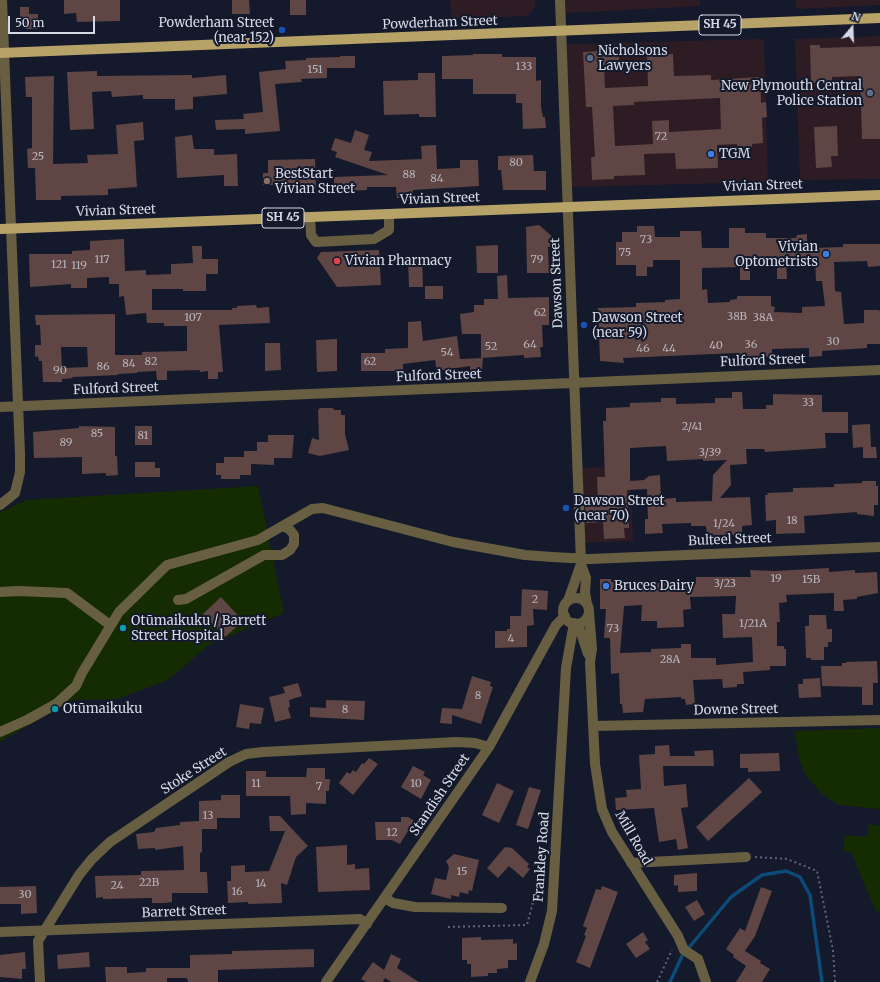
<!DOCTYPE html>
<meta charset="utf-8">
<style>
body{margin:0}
#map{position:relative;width:880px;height:982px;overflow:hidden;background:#141a2b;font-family:Merriweather,serif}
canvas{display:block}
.north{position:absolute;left:832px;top:8px;width:40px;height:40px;-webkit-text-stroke:3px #141a2b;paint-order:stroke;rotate:19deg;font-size:11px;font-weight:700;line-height:16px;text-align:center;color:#d5d9e6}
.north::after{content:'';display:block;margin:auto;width:14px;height:18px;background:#d5d9e6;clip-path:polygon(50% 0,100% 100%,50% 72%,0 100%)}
.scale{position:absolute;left:8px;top:16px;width:87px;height:18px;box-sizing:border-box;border:2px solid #d5d9e6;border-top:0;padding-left:5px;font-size:12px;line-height:14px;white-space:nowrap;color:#d5d9e6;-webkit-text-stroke:3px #141a2b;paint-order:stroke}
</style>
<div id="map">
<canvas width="880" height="982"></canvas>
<div class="north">N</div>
<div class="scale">50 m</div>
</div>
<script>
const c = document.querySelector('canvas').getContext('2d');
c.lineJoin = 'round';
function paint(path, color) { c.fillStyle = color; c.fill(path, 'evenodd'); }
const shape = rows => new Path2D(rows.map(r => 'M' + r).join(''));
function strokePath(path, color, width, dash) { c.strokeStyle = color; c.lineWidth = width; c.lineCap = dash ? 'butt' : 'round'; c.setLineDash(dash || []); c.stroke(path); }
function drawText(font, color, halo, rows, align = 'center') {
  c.font = font + ' Merriweather,serif'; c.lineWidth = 4; c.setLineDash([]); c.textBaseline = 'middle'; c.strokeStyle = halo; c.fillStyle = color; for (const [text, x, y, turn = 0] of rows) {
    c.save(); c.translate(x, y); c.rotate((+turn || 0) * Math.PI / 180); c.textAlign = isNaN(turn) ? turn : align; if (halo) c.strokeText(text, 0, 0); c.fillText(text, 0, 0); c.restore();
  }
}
paint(shape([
 [450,0,535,0,535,7,528,16,451,19],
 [562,0,700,0,700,6,570,13,562,11],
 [796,0,880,0,880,5,796,9],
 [880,36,880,179,800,180,795,39],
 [764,39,768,182,572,187,570,184,566,44],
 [630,466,633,541,582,543,579,468]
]), '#2d1c24');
paint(shape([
 [258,486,284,613,210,644,168,680,117,699,72,700,0,742,0,512,27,500],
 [880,728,880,809,839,805,821,793,805,774,799,758,795,731],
 [869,824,880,826,880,911,876,911,853,857,854,854,843,850,845,835,867,837]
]), '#152c00');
strokePath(shape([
 [670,982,682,956,731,897,762,875,786,871,800,877,810,895,822,982]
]), '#0c4a77', 3.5);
paint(shape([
 [64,0,120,0,120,21,77,22,76,13,64,14],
 [232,0,249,0,250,14,232,14],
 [290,0,306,0,306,15,290,15],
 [20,7,29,7,29,14,38,14,38,29,25,29,25,23,20,23],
 [810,45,820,45,820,48,880,46,880,139,862,139,860,76,832,77,832,82,811,83],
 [619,50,619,66,604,67,605,88,648,86,647,55,673,54,674,76,711,75,711,80,760,77,761,103,766,102,767,117,762,118,763,143,752,144,752,147,737,148,737,144,717,145,718,168,676,169,675,153,644,154,645,175,614,176,614,179,592,180,591,157,595,157,592,107,586,107,583,52],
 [720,98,721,129,669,132,669,120,652,121,653,144,615,146,613,106,634,105,634,102],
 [473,54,502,54,502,57,536,57,536,81,541,80,541,107,543,117,545,117,546,128,523,129,522,103,516,103,516,94,473,94,473,79,442,79,442,56,473,55],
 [340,56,355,56,355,68,327,68,327,78,301,79,302,82,275,84,280,131,245,134,245,129,216,130,215,120,244,119,243,114,263,112,259,72,286,69,285,61,306,60,306,58,340,57],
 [97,71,97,76,192,75,192,78,226,75,227,94,193,97,193,109,175,110,175,99,143,99,143,95,112,97,111,91,92,92,94,129,70,130,67,72],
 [418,73,435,73,436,117,419,117,419,114,384,115,383,81,418,80],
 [54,76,53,164,88,163,87,155,118,154,116,125,143,122,144,140,134,141,137,187,108,189,108,195,61,196,61,200,36,200,35,168,28,168,27,149,32,148,32,97,26,97,25,77],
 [837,126,838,156,831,156,832,167,816,168,814,127],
 [355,130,369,135,364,150,372,152,369,161,422,159,421,146,436,145,437,169,460,168,460,160,478,160,479,186,413,190,413,197,397,198,396,187,367,187,367,190,334,192,334,177,388,175,335,157,337,152,331,150,335,138,351,143],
 [192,135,194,149,214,149,214,155,237,154,238,186,224,186,224,175,177,178,175,137],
 [533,155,534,171,546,171,546,190,503,190,501,170,498,170,498,156],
 [315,159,316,189,288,189,288,185,263,185,263,173,268,173,268,160],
 [539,225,554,238,554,247,548,247,549,273,527,273,526,227],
 [637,226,654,226,655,237,680,237,680,231,701,231,702,248,729,248,729,228,745,228,745,233,766,233,766,238,796,238,797,235,807,234,807,246,813,246,813,248,843,247,843,244,880,244,880,266,868,267,867,261,834,262,835,291,841,292,844,324,864,323,864,310,878,310,880,311,880,344,867,344,867,348,822,351,822,356,809,357,809,348,772,349,772,357,738,356,737,353,623,358,624,363,600,361,598,308,636,307,636,303,665,302,665,300,680,299,680,260,653,260,653,267,647,267,647,276,636,276,636,265,616,265,616,242,622,242,622,232,637,232],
 [815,257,816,281,822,281,825,306,802,307,802,313,774,312,775,307,771,306,771,296,737,296,737,299,730,300,730,302,708,303,707,289,702,290,702,268,740,267,740,280,750,280,750,263,777,263,777,279,787,279,786,258],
 [124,239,125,271,146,270,146,275,171,274,171,264,193,263,192,246,202,246,202,259,218,259,218,274,206,274,206,291,183,291,183,289,152,289,152,310,232,310,232,308,237,308,237,306,256,305,257,308,269,307,270,323,219,325,223,372,218,372,218,379,208,379,208,371,200,372,200,370,167,371,167,380,157,380,156,371,137,372,137,373,118,374,118,375,72,377,73,378,62,379,62,382,43,382,42,361,39,361,38,356,35,357,35,345,41,345,40,325,36,325,35,315,115,314,115,355,142,355,142,352,187,351,187,326,164,326,164,323,147,323,146,313,126,315,124,296,119,297,119,284,109,284,109,277,87,278,87,288,71,288,71,284,30,287,29,254,72,254,72,251,90,250,90,241],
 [61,347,87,347,88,367,62,368],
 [498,245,498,273,477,273,476,246],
 [379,250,381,285,337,287,317,258,321,252],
 [408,257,422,257,423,287,409,287],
 [507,275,508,298,549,297,549,325,542,325,543,347,540,347,541,357,524,358,524,355,481,358,481,334,462,334,460,314,474,312,474,305,484,305,484,299,498,299,497,276],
 [425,286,443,286,443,299,425,299],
 [421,321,423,341,457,336,460,359,483,358,482,370,470,370,470,366,437,371,435,360,403,364,403,371,361,371,361,353,385,353,385,349,408,348,408,322],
 [337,339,337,371,317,372,316,340],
 [265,343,280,343,281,370,265,371],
 [732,392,742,392,743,409,766,409,766,405,773,405,773,394,822,395,822,412,848,412,848,433,825,433,826,448,765,452,764,449,746,449,747,464,730,465,731,485,720,498,750,497,752,525,742,526,742,535,707,535,706,526,691,526,691,523,662,524,663,533,645,534,645,519,648,519,647,489,627,490,629,528,624,528,625,538,604,539,603,522,586,523,585,504,598,503,597,477,605,477,603,421,606,421,606,408,630,407,630,403,661,402,661,398,676,398,676,404,715,403,715,398,732,398],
 [666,446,667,461,703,459,703,461,727,460,713,475,712,501,676,502,676,498,661,499,660,475,649,476,644,480,630,481,630,448],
 [320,408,333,408,334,410,341,410,341,415,345,415,345,434,349,450,320,456,308,453,312,438,319,440,318,410],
 [870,424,871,447,876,447,877,458,863,458,863,447,853,448,852,425],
 [79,426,115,427,115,456,117,456,118,475,106,476,106,473,82,474,82,457,34,458,33,432,79,428],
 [135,426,152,426,152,445,135,445],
 [268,435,294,435,292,458,274,458,274,465,251,464,251,475,240,475,240,479,221,479,221,475,216,475,216,463,224,463,224,457,244,457,244,451,257,451,257,442,268,442],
 [135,462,155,462,155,468,160,468,160,477,135,477],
 [862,481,876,481,876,486,878,486,878,505,874,505,874,516,857,514,857,512,804,516,805,533,776,534,776,520,766,521,765,495,768,495,767,493,793,492,793,488,834,487,834,484,862,483],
 [829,568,829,572,855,570,855,573,877,572,878,593,857,597,857,599,843,600,844,611,834,611,834,593,786,595,787,602,779,603,780,622,777,622,777,646,784,646,784,649,786,649,786,666,770,666,770,670,743,672,744,684,737,684,737,687,723,688,722,679,693,680,695,704,686,705,685,699,681,699,681,697,645,699,643,712,623,713,622,704,620,704,619,673,611,674,610,638,604,638,606,609,600,609,600,579,611,579,611,582,641,581,641,584,676,582,696,581,696,577,751,577,750,570,775,571],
 [736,596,735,614,722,614,723,638,752,637,753,662,716,665,716,658,691,658,691,644,681,644,681,648,651,649,651,652,620,653,624,606,642,605,641,621,657,621,657,628,684,627,683,610,691,609,690,597],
 [522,589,548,591,547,610,533,609,534,625,527,626,527,647,495,648,495,631,507,631,507,629,510,629,510,616,521,616],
 [221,597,243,621,225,637,203,614],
 [809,615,826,615,827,629,832,629,832,642,828,642,828,647,824,647,824,660,811,660,811,658,806,658,805,626,809,626],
 [877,661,878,683,873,683,873,705,862,705,862,687,822,686,821,666,842,666,842,663,846,663,846,662],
 [472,676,491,682,490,686,493,687,481,724,452,715,452,724,440,723,442,708,462,709],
 [820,678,821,697,799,698,798,684,803,684,803,679],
 [298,683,302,696,289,700,290,707,288,708,291,718,275,722,269,697,285,693,283,687],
 [326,700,365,701,364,720,310,717,310,707,326,708],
 [240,704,264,708,261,724,250,723,249,729,236,727],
 [669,745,670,756,695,756,694,751,713,750,714,766,663,766,664,786,686,784,688,807,681,808,688,848,678,850,676,839,659,842,654,808,616,810,615,798,627,797,626,790,641,789,639,755,655,754,655,746],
 [779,753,780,771,748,772,748,768,740,768,740,754],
 [369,758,378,764,353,795,339,783,347,772,350,774,353,770,356,772,362,763,364,764],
 [413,766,425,772,423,775,431,780,421,799,401,787],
 [307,768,325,768,325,779,330,779,329,791,326,791,326,804,306,803,306,814,291,815,290,796,246,796,246,771,266,771,266,777,305,777,306,778],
 [749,778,762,792,708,841,696,827],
 [497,783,514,791,499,823,482,815],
 [529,787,541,790,528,829,516,825],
 [221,795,240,795,240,818,217,818,217,829,202,829,202,852,200,853,200,872,207,872,208,893,172,893,172,902,165,903,152,903,152,898,103,899,103,897,96,898,95,876,141,875,141,871,184,870,183,846,155,850,155,848,138,849,136,834,154,832,156,828,180,825,180,822,199,821,199,801,221,800],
 [269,816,280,816,308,846,296,857,287,885,281,883,282,903,248,904,248,902,228,903,227,881,231,881,231,866,245,865,245,872,269,871,285,831,270,831],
 [401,817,408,817,414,821,400,844,392,840,376,840,375,822,401,822],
 [347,845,347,865,355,864,355,869,369,868,370,890,318,892,316,847],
 [505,847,512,848,529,864,527,867,530,869,523,878,509,866,498,878,487,868],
 [454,854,479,860,472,891,469,890,468,894,460,892,459,897,451,895,451,899,431,894,435,878,446,880,449,867,446,861],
 [697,873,697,891,678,892,678,885,674,886,674,875],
 [36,886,37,913,21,914,21,904,0,904,0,887],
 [602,886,618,892,590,968,576,962,586,936,584,935,587,928,583,926,591,903,596,889,601,890],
 [761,887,772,891,755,936,745,951,761,961,760,963,770,969,762,982,736,982,746,966,733,957,734,955,726,949,740,928,745,931],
 [697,900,705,914,694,921,685,907],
 [643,932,648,940,645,942,650,949,636,958,626,944],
 [481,937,481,940,513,939,513,944,517,943,517,960,508,960,508,968,497,969,497,973,488,973,488,976,471,977,471,964,467,964,467,960,462,960,462,938],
 [314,949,314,967,218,970,218,982,188,982,187,978,167,978,167,982,106,982,105,967,127,967,127,973,146,972,146,968,190,968,190,955,232,954,232,951],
 [25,952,26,969,22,969,22,979,0,977,0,955],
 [89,952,90,967,58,969,57,955],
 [391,954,401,959,397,968,419,982,391,982,385,978,383,982,366,982,361,979,373,962,384,970]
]), '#5f4543');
strokePath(shape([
 [755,857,787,859,817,871,833,950,835,982],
 [448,927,527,925,534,898,542,899],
 [657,982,672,950]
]), '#5f6574', 2, [2, 3]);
strokePath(shape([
 [560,0,580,535,581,564,586,578,585,592,587,604],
 [310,217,311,235,316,242,374,239,389,230,389,214],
 [0,407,880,370],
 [0,505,15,493,20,472,20,454,2,0],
 [0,592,18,591,67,593,110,625],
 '563 611a13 13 0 1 1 26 0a13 13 0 1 1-26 0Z',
 [178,600,186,599,264,555,282,555,290,550,294,544,294,535,290,530,283,526],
 [568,601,581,564],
 [589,612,592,649,590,662,595,764,602,809,612,832,678,936,684,950,698,959,706,982],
 [578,624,588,654],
 [593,726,880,720],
 [0,732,27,720,56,704,76,686,82,673,119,612,167,565,258,540,312,509,323,508,453,542,525,555,552,557,590,559,880,547],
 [631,863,746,857],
 [385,898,393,903,415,907,502,908],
 [0,932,360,919,367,924],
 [40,982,38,941,79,875,92,859,110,842,229,762,246,754,263,752,457,742,475,743,489,747],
 [326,982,489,747,556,625,565,616],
 [530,982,544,944,552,911,566,668,574,623]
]), '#685f43', 10);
strokePath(shape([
 [0,53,880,18],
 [0,229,880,195]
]), '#b7a368', 10);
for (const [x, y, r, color] of [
 [282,30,4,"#1a4fb4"],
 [590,58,4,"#5c6f8a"],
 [870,93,4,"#5c6f8a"],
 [711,154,4,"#3f7fe0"],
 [267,181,4,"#8d6e63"],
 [826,254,4,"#3f7fe0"],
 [337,261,4,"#e0444e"],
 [584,325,4,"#1a4fb4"],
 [566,508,4,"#1a4fb4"],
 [606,586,4,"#3f7fe0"],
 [123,628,4,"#0f9aa8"],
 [55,709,4,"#0f9aa8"]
]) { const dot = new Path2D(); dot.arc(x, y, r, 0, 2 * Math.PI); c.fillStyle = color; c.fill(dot); strokePath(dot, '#141a2b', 1.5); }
drawText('11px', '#b8b4bd', null, [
 ["133",524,67],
 ["151",315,70],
 ["72",661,137],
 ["25",38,157],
 ["80",516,163],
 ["88",409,175],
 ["84",437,179],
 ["73",646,240],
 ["75",625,253],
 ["117",102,260],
 ["79",537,260],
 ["121",59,265],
 ["119",79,266],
 ["62",540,313],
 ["38B",737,317],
 ["107",193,318],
 ["38A",763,318],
 ["30",833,342],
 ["64",530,345],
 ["36",751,345],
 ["40",716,346],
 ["52",491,347],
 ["46",643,349],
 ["44",669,349],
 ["54",447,353],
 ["82",151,362],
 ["62",370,362],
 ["84",129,364],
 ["86",103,367],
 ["90",60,371],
 ["33",808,403],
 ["2/41",692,427],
 ["85",97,434],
 ["81",143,436],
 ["89",66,443],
 ["3/39",710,453],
 ["18",792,521],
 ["1/24",724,524],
 ["19",776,579],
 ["15B",811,580],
 ["3/23",725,584],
 ["2",535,600],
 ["1/21A",753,624],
 ["73",613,629],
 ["4",511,639],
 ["28A",670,660],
 ["8",478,696],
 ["8",345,710],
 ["11",256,784],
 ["10",416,784],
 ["7",319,787],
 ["13",208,816],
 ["12",392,833],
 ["15",462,872],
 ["22B",149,883],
 ["14",261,884],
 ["24",117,886],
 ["16",237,892],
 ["30",25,895]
]);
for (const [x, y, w] of [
 [720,25,42],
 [283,218,42]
]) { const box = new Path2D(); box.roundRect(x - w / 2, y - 10, w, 20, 3); c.fillStyle = '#141a2b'; c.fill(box); strokePath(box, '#d5d9e6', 1); }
drawText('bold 12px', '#d5d9e6', null, [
 ["SH 45",720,25],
 ["SH 45",283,218]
]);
drawText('13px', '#d5d9e6', '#141a2b', [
 ["Powderham Street",274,23,"right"],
 ["(near 152)",274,38,"right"],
 ["Nicholsons",598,51],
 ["Lawyers",598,66],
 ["New Plymouth Central",862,86,"right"],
 ["Police Station",862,101,"right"],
 ["TGM",719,154],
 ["BestStart",275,174],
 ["Vivian Street",275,189],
 ["Vivian",818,247,"right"],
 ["Optometrists",818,262,"right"],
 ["Vivian Pharmacy",345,261],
 ["Dawson Street",592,318],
 ["(near 59)",592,333],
 ["Dawson Street",574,501],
 ["(near 70)",574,516],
 ["Bruces Dairy",614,586],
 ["Otūmaikuku / Barrett",131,621],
 ["Street Hospital",131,636],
 ["Otūmaikuku",63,709]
], 'left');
drawText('13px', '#d5d9e6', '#141a2b', [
 ["Powderham Street",440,23,-2],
 ["Vivian Street",763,186,-2],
 ["Vivian Street",440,199,-2],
 ["Vivian Street",116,211,-2],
 ["Dawson Street",557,283,-92],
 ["Fulford Street",763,361,-2],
 ["Fulford Street",439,376,-2],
 ["Fulford Street",116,389,-2],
 ["Bulteel Street",730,540,-2],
 ["Downe Street",736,710,-1],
 ["Stoke Street",194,771,-33],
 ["Standish Street",440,795,-56],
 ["Mill Road",633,838,60],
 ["Frankley Road",542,857,-86],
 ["Barrett Street",184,912,-2]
]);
</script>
